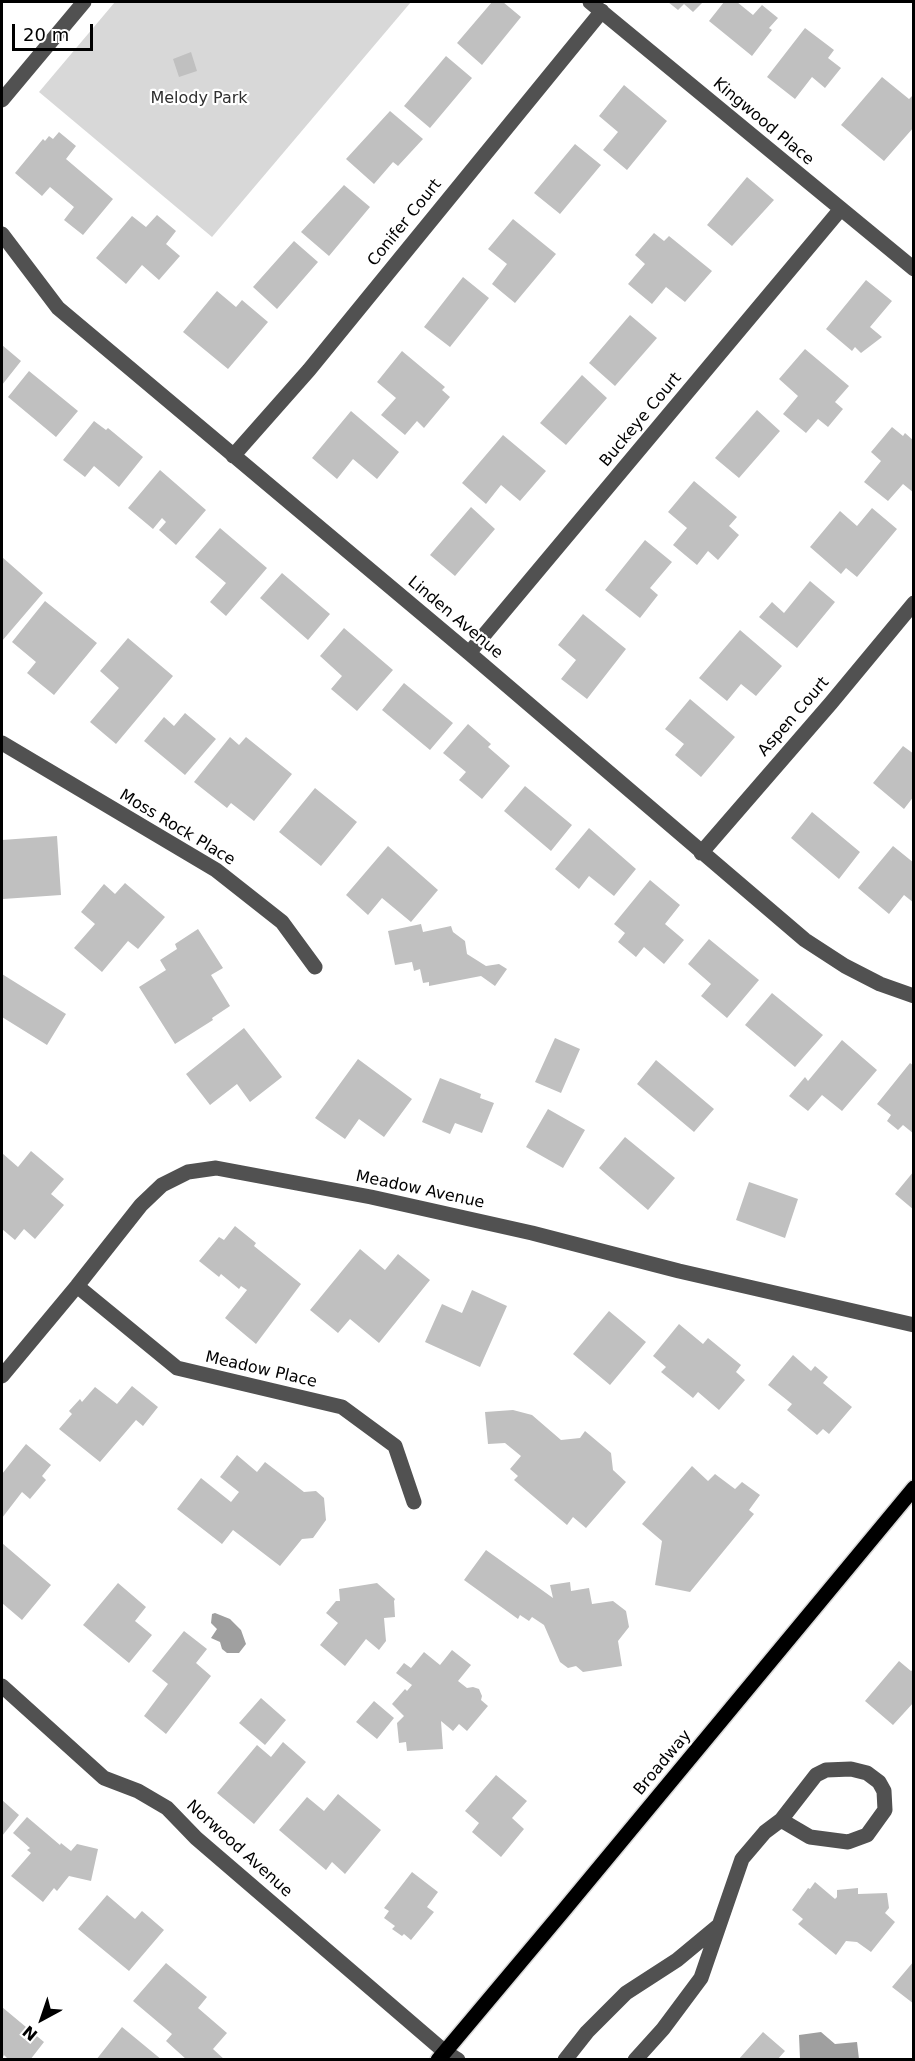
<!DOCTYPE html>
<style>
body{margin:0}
#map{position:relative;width:915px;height:2061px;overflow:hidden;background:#fff;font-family:"DejaVu Sans",sans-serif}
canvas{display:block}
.frame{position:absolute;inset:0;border:3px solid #000;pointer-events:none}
.north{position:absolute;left:12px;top:1989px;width:60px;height:60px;-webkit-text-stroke:4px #fff;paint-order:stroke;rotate:220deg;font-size:16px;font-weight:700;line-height:24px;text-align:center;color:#000}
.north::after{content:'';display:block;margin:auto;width:21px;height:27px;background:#000;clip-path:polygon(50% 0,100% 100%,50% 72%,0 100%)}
.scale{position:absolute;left:12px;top:24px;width:81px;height:27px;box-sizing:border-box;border:3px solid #000;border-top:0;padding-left:8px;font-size:18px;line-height:21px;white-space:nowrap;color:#000;-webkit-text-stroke:4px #fff;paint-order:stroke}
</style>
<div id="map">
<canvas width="915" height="2061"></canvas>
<div class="frame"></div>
<div class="north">N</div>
<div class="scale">20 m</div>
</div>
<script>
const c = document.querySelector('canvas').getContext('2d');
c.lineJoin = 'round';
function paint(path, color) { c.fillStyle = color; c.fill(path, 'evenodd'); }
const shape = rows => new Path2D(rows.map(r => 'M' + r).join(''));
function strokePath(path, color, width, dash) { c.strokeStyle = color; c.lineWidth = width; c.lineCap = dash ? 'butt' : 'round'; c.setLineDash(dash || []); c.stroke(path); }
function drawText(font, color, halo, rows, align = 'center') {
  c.font = font + ' "DejaVu Sans",sans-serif'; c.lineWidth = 4.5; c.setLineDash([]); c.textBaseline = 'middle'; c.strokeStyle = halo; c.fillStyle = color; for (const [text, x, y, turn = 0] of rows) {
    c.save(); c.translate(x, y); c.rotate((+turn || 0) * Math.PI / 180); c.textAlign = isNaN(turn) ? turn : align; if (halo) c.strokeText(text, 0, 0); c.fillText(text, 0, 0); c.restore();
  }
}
paint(shape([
 [115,2,411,2,212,237,39,92]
]), '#d8d8d8');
paint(shape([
 [215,1613,230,1619,241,1630,246,1644,239,1653,227,1653,222,1649,220,1642,211,1638,217,1629,211,1623,212,1614],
 [821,2032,835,2044,857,2042,859,2059,800,2059,799,2035]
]), '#9f9f9f');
paint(shape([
 [492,2,503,2,521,17,482,65,457,43],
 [668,2,703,2,693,12,684,4,678,10],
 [724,2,737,2,753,15,762,5,778,18,769,28,772,30,752,56,709,21],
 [805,28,834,50,828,58,841,68,825,88,812,77,795,99,767,77],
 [191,52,197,71,179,77,173,59],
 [446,56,472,78,430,128,404,106],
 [882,77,909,99,914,94,914,127,884,161,841,125],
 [624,85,667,121,627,170,603,150,618,132,599,116],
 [390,111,423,139,398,166,393,162,374,184,346,159],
 [59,132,76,146,66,159,113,199,83,235,64,220,74,207,50,187,42,196,15,173,43,139,45,141,49,136,53,139],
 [575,144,601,165,560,214,534,193],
 [747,177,774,200,732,246,707,225],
 [344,185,370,207,329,256,301,232],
 [157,215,176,231,166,244,180,256,159,280,142,265,126,284,96,258,132,216,146,227],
 [513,219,556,254,515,303,492,284,507,264,488,249],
 [654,233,664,241,669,236,712,271,685,302,666,287,652,304,628,284,645,264,635,255],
 [294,241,318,262,277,309,253,287],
 [463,277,489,298,450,347,424,327],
 [866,280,892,301,870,327,882,337,861,353,855,347,852,351,826,329],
 [217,291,236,307,242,300,268,322,228,369,183,332],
 [630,315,657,338,615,386,589,363],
 [2,345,21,361,2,385],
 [805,349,849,386,835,402,843,409,828,427,818,419,806,433,783,414,798,396,779,379],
 [402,351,445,387,442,390,450,397,424,428,417,421,405,435,381,415,396,398,377,382],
 [29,371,78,411,56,437,8,397],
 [582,375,607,398,566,445,540,423],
 [757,410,780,431,739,478,715,458],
 [351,411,399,452,377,479,353,459,337,479,312,458],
 [94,421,106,430,108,428,143,457,119,487,94,466,85,477,63,460],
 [892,427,903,436,905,433,914,441,914,493,903,484,888,501,864,482,881,461,871,452],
 [503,435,546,471,520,501,501,485,486,504,462,483],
 [160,470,206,510,176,545,159,530,166,522,162,518,153,529,128,508],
 [694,481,737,517,729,526,739,535,718,560,708,551,697,565,673,545,687,528,668,512],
 [471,507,495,529,455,576,430,555],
 [872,508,897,529,857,577,846,568,841,574,810,547,840,511,857,526],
 [220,528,267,568,226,616,210,602,226,583,195,557],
 [645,540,672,562,650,588,658,595,640,618,605,590],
 [2,557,43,593,2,641],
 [282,573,330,614,308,640,260,598],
 [810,581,835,602,797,648,759,617,772,602,784,613],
 [45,601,97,643,54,695,27,673,36,662,12,642],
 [583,614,626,649,587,699,561,679,576,660,558,645],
 [344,628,393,670,357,711,331,689,342,676,320,656],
 [740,630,782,666,756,696,741,684,727,701,699,678],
 [128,638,173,676,116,744,90,722,119,688,100,671],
 [404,683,453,723,430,750,382,710],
 [690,699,735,737,701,777,675,755,684,744,665,729],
 [185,713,216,739,185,775,144,741,164,717,174,726],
 [468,724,491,744,488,747,510,766,482,799,459,780,466,772,443,753],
 [230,737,239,745,246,737,292,774,254,821,231,803,227,808,194,782],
 [903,746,914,754,914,796,904,809,873,783],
 [525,786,572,825,551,851,504,811],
 [315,788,357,822,321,866,279,832],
 [812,812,860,852,839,879,791,838],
 [589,828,636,869,614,896,589,876,579,889,555,869],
 [57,836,61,895,3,899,2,840],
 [388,846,438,890,411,922,382,898,368,915,346,895],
 [893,846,914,863,914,903,904,895,889,914,858,888],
 [650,880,680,905,665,924,684,940,664,964,644,947,636,957,618,942,625,933,614,924],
 [125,883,165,917,138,949,128,941,102,972,74,948,95,924,81,912,104,884,115,894],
 [421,924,423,932,451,926,453,932,465,941,467,954,486,966,499,964,507,969,495,986,481,976,429,986,429,982,423,983,420,969,414,971,412,962,395,965,388,931],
 [198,929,223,968,211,975,230,1006,212,1018,213,1020,175,1044,139,987,166,970,160,960,177,949,175,944],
 [709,939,759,980,727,1018,701,996,711,984,688,964],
 [2,974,66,1014,47,1045,2,1017],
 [772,993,823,1035,795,1067,745,1025],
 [244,1028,282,1077,250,1102,237,1084,210,1105,186,1074],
 [555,1038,580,1049,561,1093,535,1082],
 [842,1040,877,1070,842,1111,822,1095,808,1111,789,1096,805,1077,808,1081],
 [358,1059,412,1099,384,1137,359,1119,345,1139,315,1118],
 [656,1060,714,1109,694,1132,637,1084],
 [910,1063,914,1066,914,1134,903,1125,898,1130,887,1121,891,1115,877,1104],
 [440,1078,481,1094,480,1098,494,1103,482,1133,455,1123,450,1134,422,1122],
 [548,1109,585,1130,563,1168,526,1147],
 [625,1137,675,1178,648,1210,599,1168],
 [31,1151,64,1179,51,1194,64,1205,35,1239,24,1229,15,1240,2,1229,2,1153,18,1167],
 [914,1171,914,1210,895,1194],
 [749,1182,798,1199,785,1238,736,1220],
 [235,1226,256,1243,254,1246,301,1284,256,1344,225,1318,247,1290,241,1286,239,1289,221,1274,219,1277,199,1261,219,1237,224,1240],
 [360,1249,385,1270,398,1254,430,1280,379,1343,350,1319,338,1333,310,1310],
 [472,1290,507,1306,480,1367,425,1342,442,1304,462,1313],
 [609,1311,646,1342,610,1385,573,1354],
 [679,1324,703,1344,708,1338,741,1365,736,1372,745,1380,719,1410,698,1392,693,1398,661,1372,666,1367,653,1356],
 [793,1355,811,1371,815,1366,828,1377,823,1383,852,1407,829,1434,823,1429,817,1435,787,1410,792,1404,768,1385],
 [132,1386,158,1407,143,1426,136,1420,100,1462,59,1429,72,1414,69,1411,80,1399,82,1402,95,1387,117,1404],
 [513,1410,532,1415,561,1440,580,1438,585,1431,611,1453,613,1470,626,1482,586,1528,573,1517,567,1525,514,1480,518,1476,510,1469,521,1456,505,1443,488,1444,485,1412],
 [26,1444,51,1465,42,1476,46,1480,30,1499,22,1492,2,1518,2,1474],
 [237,1455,257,1472,265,1462,304,1492,316,1491,324,1498,326,1520,313,1538,302,1539,280,1566,233,1530,222,1544,177,1509,201,1478,231,1502,239,1492,220,1477],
 [692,1466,708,1481,715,1474,735,1489,742,1482,760,1495,749,1510,754,1514,690,1592,655,1585,662,1541,642,1524],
 [2,1543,51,1585,22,1620,2,1603],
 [486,1550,553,1598,550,1585,570,1582,571,1591,589,1588,592,1604,613,1601,626,1611,629,1627,618,1641,622,1666,583,1672,576,1666,568,1668,560,1662,544,1625,532,1617,529,1621,520,1615,518,1619,464,1580],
 [118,1583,146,1607,135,1621,152,1635,129,1663,83,1625],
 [377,1583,395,1599,394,1601,395,1617,384,1618,386,1641,379,1650,366,1639,345,1666,320,1645,338,1623,326,1613,336,1601,340,1601,339,1589],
 [184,1631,207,1649,196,1663,211,1676,166,1734,144,1716,168,1684,152,1671],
 [452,1650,471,1665,458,1681,467,1688,473,1687,479,1689,482,1696,481,1700,488,1706,467,1731,459,1724,453,1731,441,1721,443,1749,407,1751,406,1742,399,1743,397,1723,404,1716,392,1704,405,1689,407,1691,412,1685,396,1673,404,1663,411,1668,424,1652,440,1665],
 [899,1661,911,1671,914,1669,914,1702,893,1725,865,1701],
 [261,1698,286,1720,265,1745,239,1723],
 [374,1701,394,1718,377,1739,356,1722],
 [283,1742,306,1762,254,1824,217,1793,257,1745,271,1757],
 [496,1775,527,1801,512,1818,524,1829,501,1857,472,1832,479,1823,465,1811],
 [338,1794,381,1830,345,1874,332,1862,326,1870,279,1830,307,1797,324,1811],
 [2,1800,19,1815,2,1836],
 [27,1817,60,1845,61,1843,71,1851,77,1844,98,1849,91,1881,69,1876,57,1891,54,1888,43,1902,11,1876,31,1853,27,1850,30,1848,13,1833],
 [412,1872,438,1892,427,1907,434,1912,411,1940,404,1934,402,1936,392,1929,395,1926,384,1918,389,1911,384,1908],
 [815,1882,835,1899,837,1897,837,1890,858,1888,858,1894,887,1893,889,1908,885,1913,895,1922,871,1952,857,1942,846,1941,836,1955,798,1924,803,1919,792,1910,808,1888,810,1889],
 [107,1895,135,1919,142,1911,164,1930,129,1971,78,1929],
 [914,1961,914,2004,892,1987],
 [166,1963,207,1997,198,2008,227,2033,213,2049,225,2060,187,2060,166,2041,172,2034,133,2001],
 [2,2007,44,2042,30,2060,9,2060,4,2055,2,2059],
 [122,2027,162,2060,96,2060],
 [763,2032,785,2051,777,2060,738,2060]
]), '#c0c0c0');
const major = shape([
 [438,2060,564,1910,914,1488]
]);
strokePath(major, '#dbdbdb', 18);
strokePath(shape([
 [590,2,914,269],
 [2,100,84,2],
 [2,234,58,308,469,653,805,940,845,966,880,984,914,996],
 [233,456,309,370,602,11],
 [469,653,840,210],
 [2,743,216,870,282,922,315,967],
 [701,853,831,703,914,603],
 [77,1286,177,1368,342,1407,395,1446,414,1502],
 [2,1376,77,1286,141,1205,162,1185,188,1172,216,1168,371,1197,532,1233,679,1271,914,1325],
 [2,1686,104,1778,138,1791,167,1808,196,1838,445,2052,458,2060],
 [851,1769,867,1773,879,1782,884,1791,885,1810,867,1835,848,1842,810,1837,781,1820,816,1775,826,1770,851,1769],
 [565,2060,587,2032,626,1993,677,1960,718,1926],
 [635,2060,663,2029,701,1978,742,1859,765,1832,781,1820]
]), '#515151', 15);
strokePath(major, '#000', 15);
drawText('16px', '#2f2f2f', '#fff', [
 ["Melody Park",199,99]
]);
drawText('16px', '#000', '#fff', [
 ["Kingwood Place",763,122,40],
 ["Conifer Court",405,223,-51],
 ["Buckeye Court",641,420,-50],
 ["Linden Avenue",455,618,40],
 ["Aspen Court",794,717,-49],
 ["Moss Rock Place",177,828,31],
 ["Meadow Avenue",420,1190,12],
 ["Meadow Place",261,1370,13],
 ["Broadway",663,1763,-50],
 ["Norwood Avenue",239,1849,42]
]);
</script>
